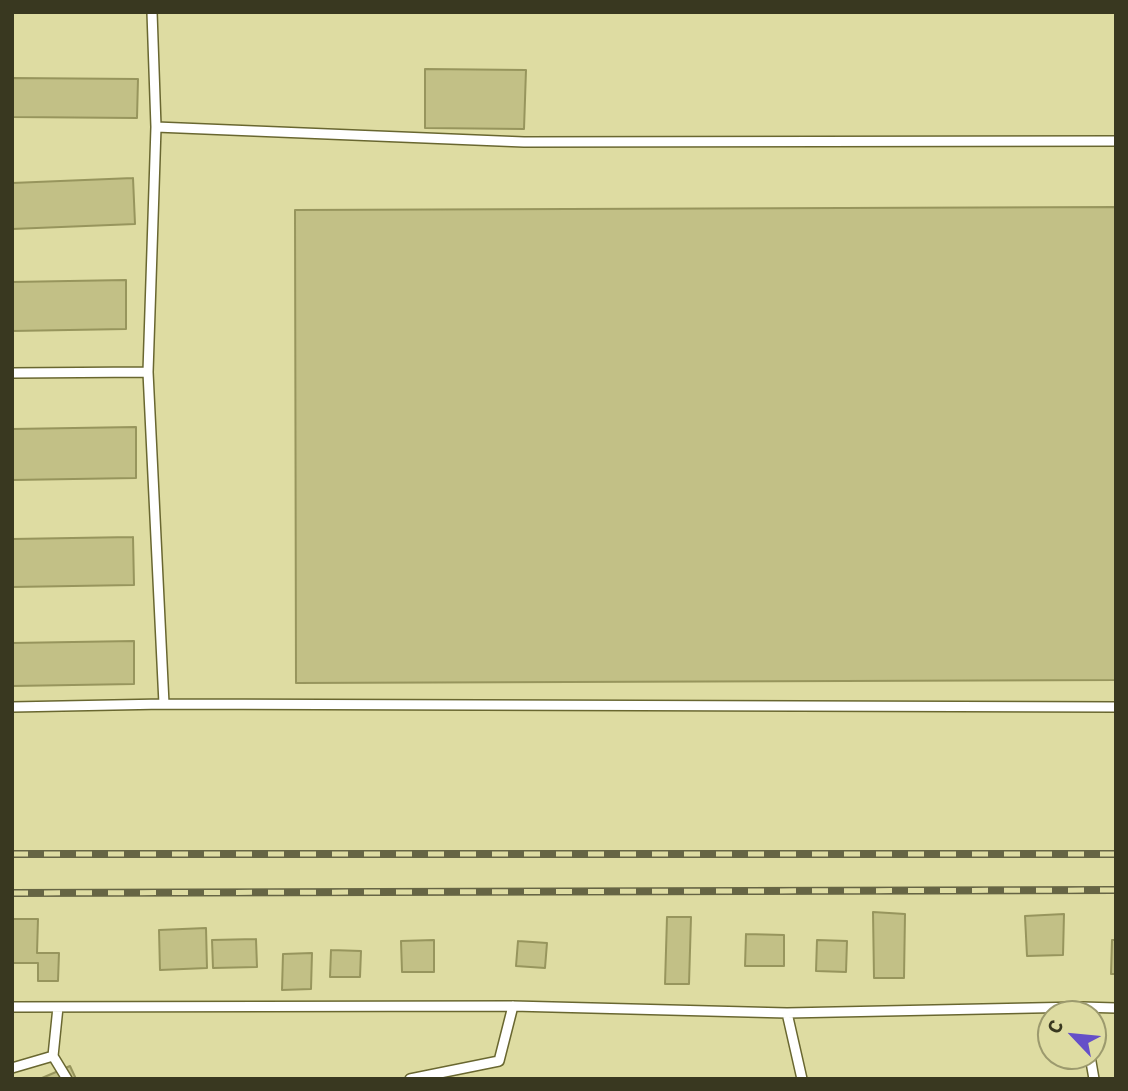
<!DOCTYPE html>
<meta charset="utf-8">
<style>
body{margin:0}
#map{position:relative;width:1128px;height:1091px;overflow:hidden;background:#dedca2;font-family:"IBM Plex Sans",sans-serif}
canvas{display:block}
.frame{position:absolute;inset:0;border:14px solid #393820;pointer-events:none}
.north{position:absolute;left:1037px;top:1000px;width:70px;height:70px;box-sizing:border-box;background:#dedca2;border:2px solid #9c9a6e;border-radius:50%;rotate:296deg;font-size:19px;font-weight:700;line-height:28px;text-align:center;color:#393820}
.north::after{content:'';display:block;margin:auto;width:24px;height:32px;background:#654fc8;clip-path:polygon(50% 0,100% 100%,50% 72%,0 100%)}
</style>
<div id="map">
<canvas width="1128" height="1091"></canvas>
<div class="frame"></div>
<div class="north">С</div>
</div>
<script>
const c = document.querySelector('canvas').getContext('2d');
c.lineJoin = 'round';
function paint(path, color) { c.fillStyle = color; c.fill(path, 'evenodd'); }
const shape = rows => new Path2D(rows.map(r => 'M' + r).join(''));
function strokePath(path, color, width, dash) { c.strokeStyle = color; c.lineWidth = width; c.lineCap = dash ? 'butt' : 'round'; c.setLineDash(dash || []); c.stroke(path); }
const building = shape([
 [425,69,526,70,524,129,425,128,425,69],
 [12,78,138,79,137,118,12,117,12,78],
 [133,178,135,224,12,229,12,183,133,178],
 [1116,207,1116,680,296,683,295,210,1116,207],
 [126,280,126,329,12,331,12,282,126,280],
 [136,427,136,478,12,480,12,429,136,427],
 [133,537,134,585,12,587,12,539,133,537],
 [134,641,134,684,12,686,12,643,134,641],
 [873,912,905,914,904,978,874,978,873,912],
 [1064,914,1063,955,1027,956,1025,916,1064,914],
 [667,917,691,917,689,984,665,984,667,917],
 [12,919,38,919,37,953,59,953,58,981,38,981,38,963,12,963,12,919],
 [206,928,207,968,160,970,159,930,206,928],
 [746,934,784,935,784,966,745,966,746,934],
 [256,939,257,967,213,968,212,940,256,939],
 [434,940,434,972,402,972,401,941,434,940],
 [817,940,847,941,846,972,816,971,817,940],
 [1112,940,1116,940,1116,974,1111,974,1112,940],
 [518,941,547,943,545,968,516,966,518,941],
 [331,950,361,951,360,977,330,977,331,950],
 [312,953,311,989,282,990,283,954,312,953],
 [70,1066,76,1079,42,1079,42,1078,70,1066]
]);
paint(building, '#c2c086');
strokePath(building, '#97955d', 2);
const service = shape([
 [152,12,156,127,148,372,164,704],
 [156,127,524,142,1116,141],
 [12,373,148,372],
 [12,707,164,704,1116,707],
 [12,1007,513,1006,787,1013,1081,1007,1116,1008],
 [58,1007,53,1056,67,1079],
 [787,1013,802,1079],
 [1090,1056,1094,1079],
 [12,1068,53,1056],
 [410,1079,499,1061,513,1006]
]);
strokePath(service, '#696730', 12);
strokePath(service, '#fff', 9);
const rail = shape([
 [12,854,1116,854],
 [12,893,1116,890]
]);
strokePath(rail, '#666544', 8);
strokePath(rail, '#dedca2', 5, [16]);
</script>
